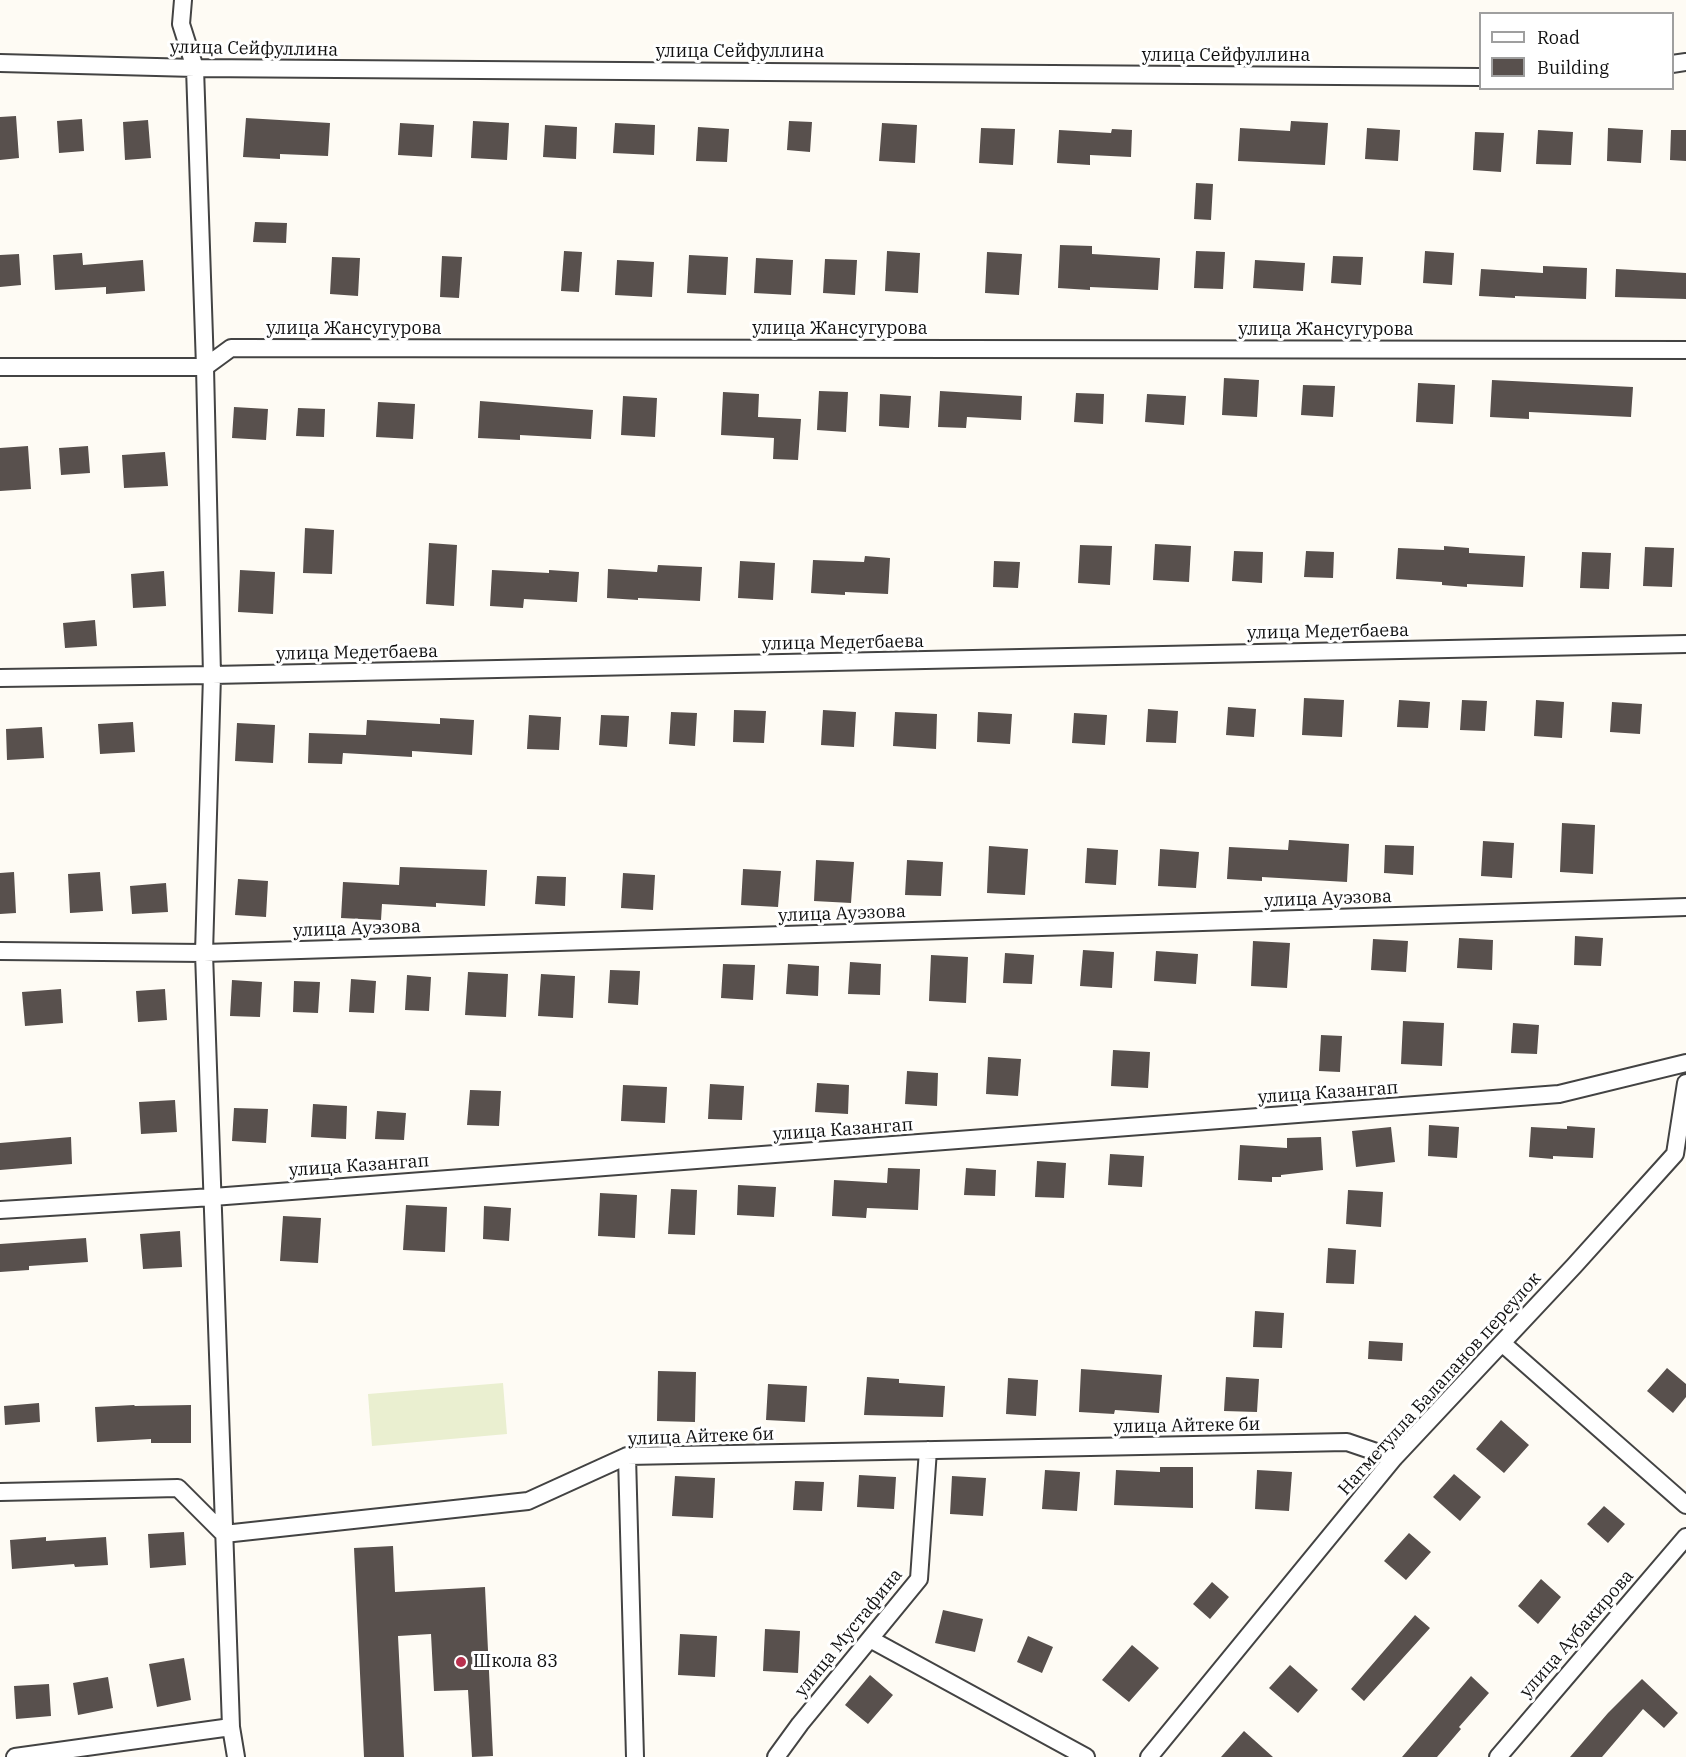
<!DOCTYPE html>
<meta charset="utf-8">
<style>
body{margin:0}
#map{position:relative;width:1686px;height:1757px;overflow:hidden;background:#fefbf4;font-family:"IBM Plex Serif",serif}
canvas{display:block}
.legend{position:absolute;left:1479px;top:12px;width:195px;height:78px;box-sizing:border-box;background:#fff;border:2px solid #9f9f9f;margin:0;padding:8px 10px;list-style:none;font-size:18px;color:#101010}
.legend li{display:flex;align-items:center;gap:12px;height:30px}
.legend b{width:30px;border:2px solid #9f9f9f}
</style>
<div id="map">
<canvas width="1686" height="1757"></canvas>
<ul class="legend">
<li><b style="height:8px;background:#fff"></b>Road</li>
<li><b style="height:16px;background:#58504d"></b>Building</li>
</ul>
</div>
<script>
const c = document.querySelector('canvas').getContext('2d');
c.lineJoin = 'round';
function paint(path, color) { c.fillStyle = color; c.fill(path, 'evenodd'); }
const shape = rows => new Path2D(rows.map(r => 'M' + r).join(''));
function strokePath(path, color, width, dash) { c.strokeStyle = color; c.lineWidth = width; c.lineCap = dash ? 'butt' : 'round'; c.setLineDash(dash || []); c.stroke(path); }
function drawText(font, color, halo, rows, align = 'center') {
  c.font = font + ' "IBM Plex Serif",serif'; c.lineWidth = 6; c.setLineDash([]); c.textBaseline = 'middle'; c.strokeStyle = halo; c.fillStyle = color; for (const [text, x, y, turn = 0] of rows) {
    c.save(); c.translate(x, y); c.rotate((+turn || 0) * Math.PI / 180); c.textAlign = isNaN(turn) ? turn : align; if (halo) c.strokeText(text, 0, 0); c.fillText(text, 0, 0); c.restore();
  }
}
paint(shape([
 [503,1383,507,1434,372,1446,368,1394]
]), '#eaefd0');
paint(shape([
 [16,116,19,158,0,160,0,117],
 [246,118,330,123,328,156,280,154,280,159,243,157],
 [82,119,84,151,59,153,57,121],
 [148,120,151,158,125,160,123,122],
 [473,121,509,123,507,160,471,158],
 [789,121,812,122,810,152,787,150],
 [1291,121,1328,123,1325,165,1238,161,1240,128,1290,131],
 [400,123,434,125,432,157,398,155],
 [615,123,655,125,654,155,613,153],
 [882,123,917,125,915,163,879,161],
 [545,125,577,127,576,159,543,157],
 [698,127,729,129,727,162,696,161],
 [981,128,1015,129,1013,165,979,163],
 [1367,128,1400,130,1398,161,1365,159],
 [1608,128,1643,130,1641,163,1607,161],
 [1112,129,1132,130,1131,157,1090,155,1090,165,1057,163,1059,130,1111,133],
 [1538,130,1573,132,1571,165,1536,164],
 [1671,130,1686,130,1686,161,1670,160],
 [1475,132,1504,133,1501,172,1473,170],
 [1196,183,1213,184,1211,220,1194,219],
 [255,222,287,223,286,243,253,242],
 [1060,245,1092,246,1092,254,1160,258,1158,290,1090,287,1090,290,1058,288],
 [564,251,582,252,579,292,561,291],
 [887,251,920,253,918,293,885,291],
 [1196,251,1225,252,1223,289,1194,288],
 [1425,251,1454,253,1452,285,1423,283],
 [987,252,1022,254,1019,295,985,293],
 [82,253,83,265,143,260,145,291,106,294,106,287,55,290,53,255],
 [19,254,21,285,0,287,0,255],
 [689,255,728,257,726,295,687,293],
 [442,256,462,257,459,298,440,297],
 [1333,256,1363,257,1361,285,1331,283],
 [332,257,360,258,358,296,330,294],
 [756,258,793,260,791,295,754,293],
 [825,259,857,260,855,295,823,293],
 [617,260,654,262,652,297,615,295],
 [1255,260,1305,263,1303,291,1253,288],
 [1543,266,1587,268,1586,299,1515,296,1515,298,1479,296,1481,269,1543,273],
 [1616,269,1686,273,1686,299,1615,297],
 [1224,378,1259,380,1257,417,1222,415],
 [1492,380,1633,387,1631,417,1529,412,1529,419,1490,417],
 [1418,383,1455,385,1453,424,1416,422],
 [1303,385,1335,386,1333,417,1301,415],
 [819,391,848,392,846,432,817,430],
 [940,391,1022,396,1021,420,967,417,966,428,938,427],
 [723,392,759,394,758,417,801,419,798,460,773,459,774,438,721,435],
 [1076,393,1104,394,1103,424,1074,422],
 [880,394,911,396,909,428,879,426],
 [1147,394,1186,396,1184,425,1145,422],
 [623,396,657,398,655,437,621,435],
 [480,401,593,410,591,439,520,435,520,440,478,438],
 [378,402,415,404,413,439,376,437],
 [234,407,268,409,266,440,232,438],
 [298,408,325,409,324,437,296,436],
 [28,446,31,489,0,491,0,448],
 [88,446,90,473,61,475,59,448],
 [165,452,168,486,124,488,122,455],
 [305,528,334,530,332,574,303,573],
 [429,543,457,545,454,606,426,604],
 [1155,544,1191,546,1189,582,1153,580],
 [1080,545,1112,546,1110,585,1078,583],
 [1444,546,1469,548,1469,553,1525,556,1523,587,1467,584,1467,587,1442,585,1442,582,1396,579,1398,548,1444,550],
 [1645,547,1674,548,1672,587,1643,586],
 [1234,551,1263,552,1262,583,1232,581],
 [1306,551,1334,552,1333,578,1304,577],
 [1582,552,1611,553,1609,589,1580,588],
 [865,556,890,558,888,594,845,592,845,595,811,593,813,560,864,562],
 [740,561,775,563,773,600,738,598],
 [994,561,1020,562,1018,588,993,587],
 [658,565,702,567,700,601,638,598,638,600,607,598,608,569,657,572],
 [240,570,275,572,273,614,238,612],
 [492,570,549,573,549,570,579,572,577,602,524,599,523,608,490,606],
 [164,571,166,606,133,608,131,574],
 [95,620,97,646,65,648,63,623],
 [1304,698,1344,700,1342,737,1302,735],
 [1399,700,1430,702,1428,728,1397,727],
 [1462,700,1487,701,1485,731,1460,730],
 [1536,700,1564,702,1562,738,1534,736],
 [1612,702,1642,704,1640,734,1610,732],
 [1228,707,1256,709,1254,737,1226,735],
 [1148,709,1178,711,1176,743,1146,742],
 [734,710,766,711,764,743,733,742],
 [823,710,856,712,854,747,821,745],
 [671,712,697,713,695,746,669,744],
 [895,712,937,714,936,749,893,746],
 [978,712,1012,714,1010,744,977,742],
 [1074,713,1107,715,1105,745,1072,743],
 [529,715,561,717,559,750,527,749],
 [601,715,629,716,627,747,599,745],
 [440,718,474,720,472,755,412,751,412,757,343,753,342,764,308,763,309,733,366,735,367,720,440,724],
 [133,722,135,752,100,754,98,724],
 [237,723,275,725,273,763,235,761],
 [42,727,44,758,7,760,6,729],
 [1562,823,1595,825,1593,874,1560,872],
 [1289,840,1349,844,1347,882,1262,877,1262,881,1227,879,1229,847,1288,850],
 [1483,841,1514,843,1512,878,1481,876],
 [1385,845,1414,846,1413,875,1384,873],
 [989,846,1028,849,1025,895,987,893],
 [1087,848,1118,850,1116,885,1085,883],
 [1160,849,1199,852,1196,888,1158,886],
 [816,860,854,862,851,903,814,901],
 [907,860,943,862,941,896,905,895],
 [400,867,487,870,485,906,436,903,436,907,382,904,381,920,341,918,343,882,399,885],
 [743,869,781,871,778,907,741,905],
 [14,872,16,913,0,914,0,873],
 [100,872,103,911,70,913,68,874],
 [623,873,655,875,653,910,621,908],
 [537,876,566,877,565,906,535,904],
 [238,879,268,881,266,917,235,915],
 [166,883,168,912,132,914,130,886],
 [1575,936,1603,938,1601,966,1574,965],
 [1459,938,1493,940,1492,970,1457,968],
 [1373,939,1408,941,1406,972,1371,970],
 [1253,941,1290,943,1287,988,1251,986],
 [1083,950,1114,952,1112,988,1080,986],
 [1156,951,1198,954,1196,984,1154,981],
 [1005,953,1034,955,1032,984,1003,983],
 [931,955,968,957,966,1003,929,1001],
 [850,962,881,964,880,995,848,994],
 [723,964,755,965,753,1000,721,998],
 [788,964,819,966,818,996,786,994],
 [610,970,640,971,638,1005,608,1003],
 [468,972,508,974,506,1017,465,1015],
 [541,974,575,976,573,1018,538,1016],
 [407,975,431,977,429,1011,405,1010],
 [351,979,376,981,374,1013,349,1012],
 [232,980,262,982,260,1017,230,1016],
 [294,981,320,982,318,1013,293,1012],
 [61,989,63,1023,25,1026,22,992],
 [165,989,167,1020,138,1022,136,991],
 [1403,1021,1444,1023,1442,1066,1401,1064],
 [1513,1023,1539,1025,1537,1054,1511,1053],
 [1321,1035,1342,1036,1340,1072,1319,1071],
 [1113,1050,1150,1052,1148,1088,1111,1086],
 [988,1057,1021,1059,1018,1096,986,1094],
 [907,1071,938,1073,937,1106,905,1104],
 [817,1083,849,1085,848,1114,815,1112],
 [710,1084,744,1086,742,1120,708,1119],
 [623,1085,667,1087,665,1123,621,1121],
 [470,1090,501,1091,499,1126,467,1125],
 [175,1100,177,1132,141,1134,139,1102],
 [313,1104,347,1106,346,1139,311,1137],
 [234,1108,268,1109,266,1143,232,1141],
 [377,1111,406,1113,404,1140,375,1139],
 [1429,1125,1459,1127,1457,1158,1428,1156],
 [1567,1126,1595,1128,1593,1158,1553,1156,1553,1159,1529,1157,1531,1127,1567,1129],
 [1391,1127,1395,1162,1356,1167,1352,1131],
 [71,1137,72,1164,0,1170,0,1143],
 [1321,1137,1323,1170,1281,1175,1281,1177,1272,1177,1272,1182,1238,1180,1240,1145,1287,1148,1287,1138],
 [1110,1154,1144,1156,1142,1187,1108,1185],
 [1037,1161,1066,1163,1064,1198,1035,1197],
 [888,1168,920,1169,918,1210,867,1208,866,1218,832,1216,834,1180,887,1183],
 [966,1168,996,1170,995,1196,964,1195],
 [738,1185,776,1187,774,1217,737,1215],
 [671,1189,697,1190,695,1235,668,1234],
 [1348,1190,1383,1192,1381,1227,1346,1224],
 [600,1193,637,1195,635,1238,598,1236],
 [406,1205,447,1207,445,1252,403,1250],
 [484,1206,511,1208,509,1241,483,1239],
 [283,1216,321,1218,318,1263,280,1261],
 [180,1231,182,1267,143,1269,140,1234],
 [86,1238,88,1262,29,1266,29,1270,0,1272,0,1244],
 [1328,1248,1356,1250,1354,1284,1326,1283],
 [1255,1311,1284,1313,1282,1348,1253,1347],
 [1369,1341,1403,1343,1402,1361,1368,1359],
 [1667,1368,1686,1384,1686,1397,1673,1413,1647,1391],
 [1081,1369,1162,1375,1159,1413,1115,1410,1114,1414,1079,1412],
 [658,1371,696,1372,695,1422,657,1421],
 [867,1377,899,1379,899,1383,945,1386,943,1417,864,1415],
 [1226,1377,1259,1379,1257,1412,1224,1411],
 [1008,1378,1038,1380,1036,1416,1006,1414],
 [768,1384,807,1386,805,1422,766,1420],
 [39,1403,40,1422,5,1425,4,1406],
 [134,1405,135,1406,191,1405,191,1443,151,1443,151,1439,97,1442,95,1407],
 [1501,1420,1529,1445,1504,1473,1476,1449],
 [1160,1467,1193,1467,1193,1508,1114,1505,1116,1470,1160,1472],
 [1045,1470,1080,1472,1077,1511,1042,1509],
 [1257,1470,1292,1472,1289,1511,1255,1509],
 [1454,1474,1481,1497,1460,1521,1433,1497],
 [859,1475,896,1477,894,1509,857,1507],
 [675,1476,715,1478,713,1518,672,1516],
 [952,1476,986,1478,983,1516,950,1514],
 [795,1481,824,1482,822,1511,793,1510],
 [1604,1506,1625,1524,1608,1543,1587,1524],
 [184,1532,186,1565,150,1568,148,1534],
 [1409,1533,1431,1552,1406,1580,1384,1561],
 [46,1537,46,1541,106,1537,108,1565,75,1567,74,1564,12,1569,10,1540],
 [393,1546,395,1592,485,1587,493,1756,472,1757,468,1690,434,1691,431,1634,398,1636,404,1757,364,1757,354,1548],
 [1541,1579,1561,1597,1538,1624,1518,1606],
 [1212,1582,1229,1597,1210,1619,1193,1604],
 [943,1610,983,1619,975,1652,935,1643],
 [1415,1615,1430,1628,1364,1701,1351,1689],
 [765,1629,800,1631,798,1673,763,1671],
 [680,1634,717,1636,715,1677,678,1675],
 [1028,1636,1053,1647,1042,1673,1017,1662],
 [1132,1645,1159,1668,1129,1702,1102,1680],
 [184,1658,191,1700,157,1707,149,1664],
 [1290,1665,1318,1690,1298,1713,1269,1688],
 [870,1675,893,1695,868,1724,845,1705],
 [1471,1676,1489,1693,1459,1727,1461,1729,1437,1757,1402,1757],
 [108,1677,113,1708,78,1715,73,1683],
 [1642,1679,1678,1713,1664,1728,1643,1709,1602,1757,1570,1757,1608,1713],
 [49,1684,51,1716,16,1719,14,1686],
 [1244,1731,1273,1757,1221,1757]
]), '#58504d');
const street = shape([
 [183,0,181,24,195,68,205,367,212,675,204,953,231,1727,236,1757],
 [0,63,195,68,1480,77],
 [1672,64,1686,62],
 [0,367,205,367,231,348,1686,350],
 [0,678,212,675,1686,644],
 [0,951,204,953,1686,907],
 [0,1210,213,1197,1559,1094,1686,1063],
 [1502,1343,1686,1505],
 [627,1456,635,1757],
 [0,1492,178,1488,224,1534,528,1501,627,1456,1347,1442,1394,1458],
 [870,1639,1086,1757],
 [15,1757,231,1727],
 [776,1757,800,1724,919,1579,928,1450],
 [1149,1757,1394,1458,1574,1266,1675,1154,1686,1083],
 [1498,1757,1686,1537]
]);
strokePath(street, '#434343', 20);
strokePath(street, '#fff', 16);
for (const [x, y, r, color] of [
 [461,1662,6,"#b8314e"]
]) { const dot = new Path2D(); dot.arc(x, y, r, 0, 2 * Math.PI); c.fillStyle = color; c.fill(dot); strokePath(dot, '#fff', 2); }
drawText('18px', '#101010', '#fff', [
 ["улица Сейфуллина",254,49,1],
 ["улица Сейфуллина",740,52],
 ["улица Сейфуллина",1226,56],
 ["улица Жансугурова",354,329],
 ["улица Жансугурова",840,329],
 ["улица Жансугурова",1326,330],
 ["улица Медетбаева",1328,632,-1],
 ["улица Медетбаева",843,643,-1],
 ["улица Медетбаева",357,653,-1],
 ["улица Ауэзова",1328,899,-2],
 ["улица Ауэзова",842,914,-2],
 ["улица Ауэзова",357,929,-2],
 ["улица Казангап",1328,1093,-4],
 ["улица Казангап",843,1130,-4],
 ["улица Казангап",359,1166,-4],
 ["Нагметулла Балапанов переулок",1440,1384,-48],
 ["улица Айтеке би",1187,1426,-1],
 ["улица Айтеке би",701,1437,-2],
 ["улица Мустафина",849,1633,-51],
 ["улица Аубакирова",1577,1634,-49]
]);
drawText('18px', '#101010', '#fff', [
 ["Школа 83",473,1662]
], 'left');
</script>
